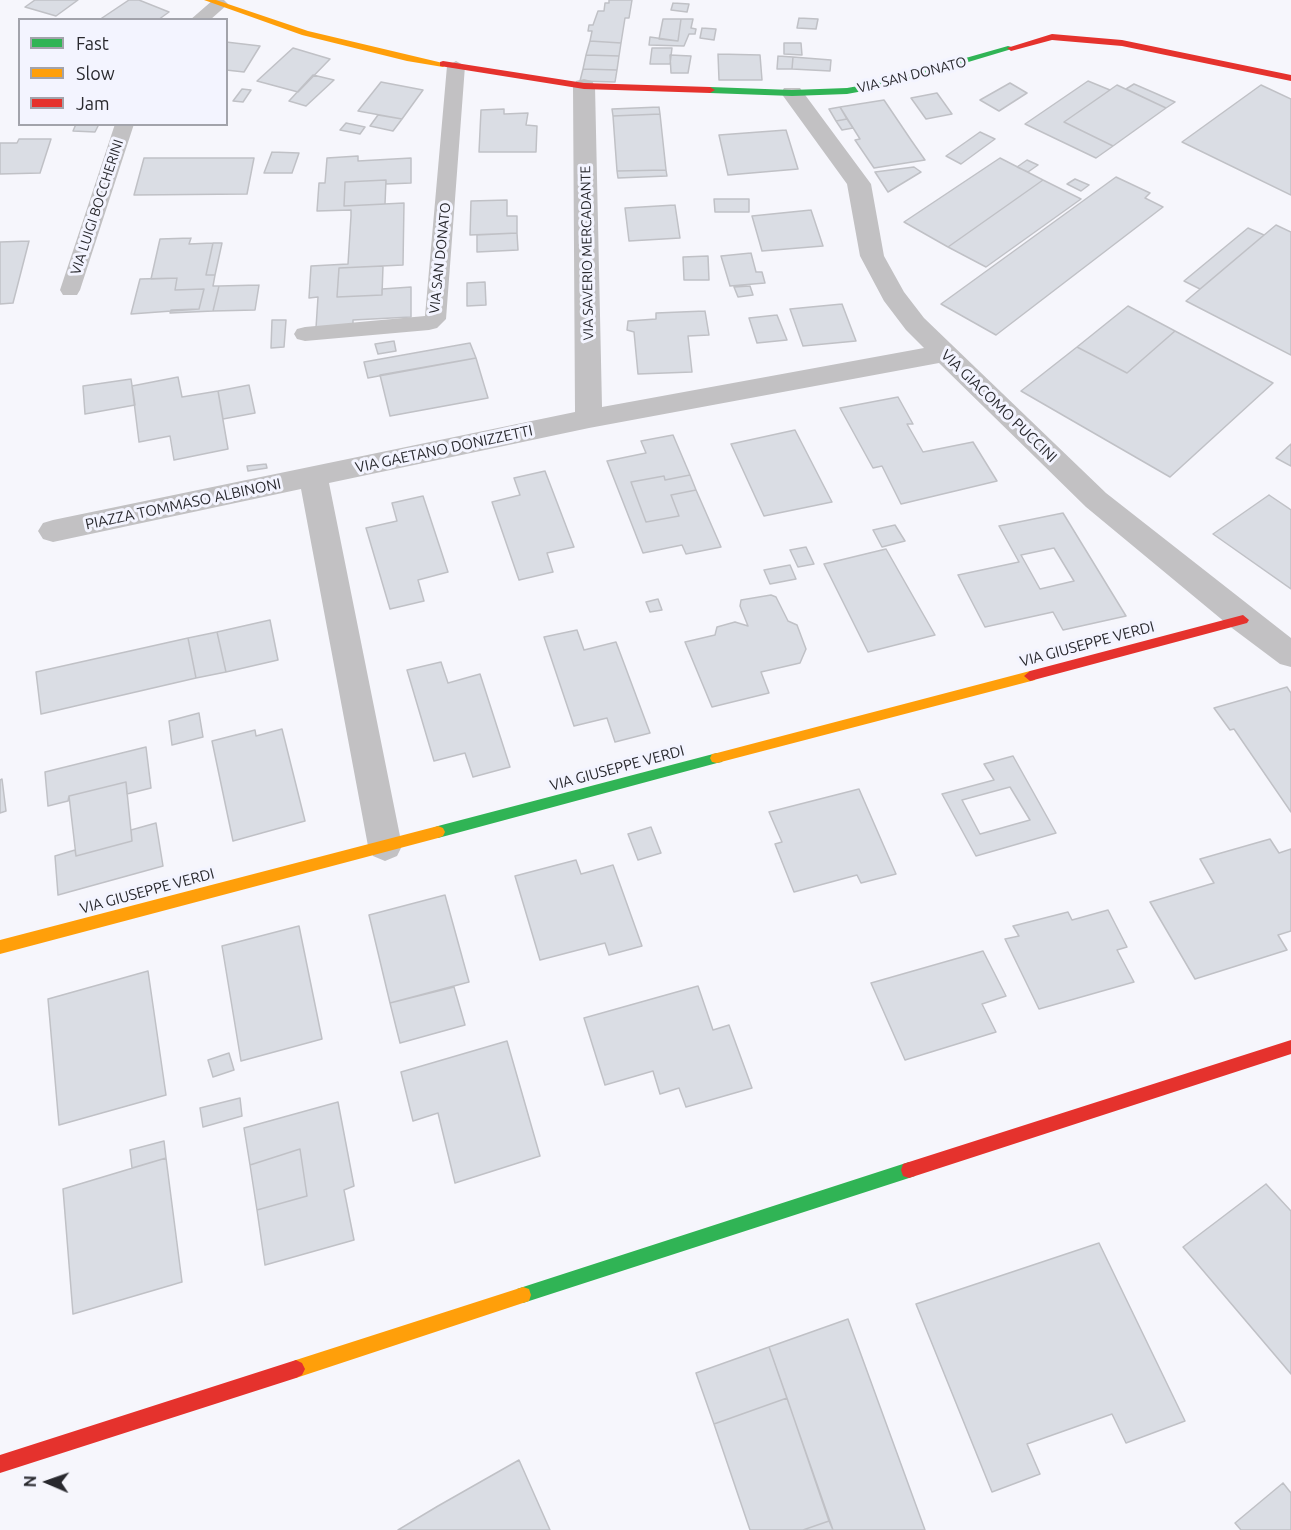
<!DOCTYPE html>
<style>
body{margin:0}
#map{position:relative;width:1291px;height:1530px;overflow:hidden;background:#f6f6fc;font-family:Ubuntu,sans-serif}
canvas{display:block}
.legend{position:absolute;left:18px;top:18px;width:210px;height:108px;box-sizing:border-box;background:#f3f4ff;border:2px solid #a2a3ab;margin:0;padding:8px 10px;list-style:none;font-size:18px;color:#29292e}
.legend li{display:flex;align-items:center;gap:12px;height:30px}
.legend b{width:30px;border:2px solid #a2a3ab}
.north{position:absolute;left:18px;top:1452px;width:60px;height:60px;-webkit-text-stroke:4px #f3f4ff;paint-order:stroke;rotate:272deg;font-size:16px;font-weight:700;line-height:24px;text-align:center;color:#29292e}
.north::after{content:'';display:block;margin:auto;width:21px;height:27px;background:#29292e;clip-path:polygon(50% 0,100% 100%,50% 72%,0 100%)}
</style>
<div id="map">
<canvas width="1291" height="1530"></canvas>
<ul class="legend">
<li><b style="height:8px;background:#30b455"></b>Fast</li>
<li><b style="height:8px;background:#ff9f0a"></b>Slow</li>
<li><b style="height:8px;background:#e5322d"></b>Jam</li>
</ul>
<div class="north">N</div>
</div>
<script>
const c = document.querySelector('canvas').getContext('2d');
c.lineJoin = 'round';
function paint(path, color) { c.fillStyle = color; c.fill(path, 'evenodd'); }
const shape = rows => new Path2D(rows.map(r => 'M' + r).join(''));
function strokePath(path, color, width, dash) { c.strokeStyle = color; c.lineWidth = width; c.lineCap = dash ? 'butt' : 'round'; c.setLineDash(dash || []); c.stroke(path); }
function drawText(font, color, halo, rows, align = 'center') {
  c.font = font + ' Ubuntu,sans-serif'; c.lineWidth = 6; c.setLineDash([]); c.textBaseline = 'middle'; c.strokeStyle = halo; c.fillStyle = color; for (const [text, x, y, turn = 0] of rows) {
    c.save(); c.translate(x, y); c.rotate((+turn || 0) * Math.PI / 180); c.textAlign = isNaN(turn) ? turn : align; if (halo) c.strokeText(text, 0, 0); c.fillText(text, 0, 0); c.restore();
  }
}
const building = shape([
 [35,0,78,0,56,16,25,7,35,0],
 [129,0,139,0,169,12,158,20,99,20,129,0],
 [609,0,632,0,629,18,625,18,621,43,590,41,592,31,588,31,589,25,593,25,598,11,604,11,605,3,609,3,609,0],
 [673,3,689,4,687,12,671,10,673,3],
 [799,18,818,19,816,29,797,28,799,18],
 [663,19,681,19,678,41,659,39,663,19],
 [681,19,693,19,691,28,696,29,695,34,689,34,684,46,649,45,650,37,678,41,681,19],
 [702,28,716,29,714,40,700,38,702,28],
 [590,41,621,43,619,56,586,55,590,41],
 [226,42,260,46,244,72,226,70,226,42],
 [784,43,801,43,802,55,784,54,784,43],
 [293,48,330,59,298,92,257,81,293,48],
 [652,48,672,48,670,64,650,64,652,48],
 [718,54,760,55,762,80,719,80,718,54],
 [586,55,619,56,617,70,583,69,586,55],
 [670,55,691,56,688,73,671,73,670,55],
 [778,56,793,57,792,69,777,69,778,56],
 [793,57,831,60,830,71,792,69,793,57],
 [583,69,617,70,615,82,580,81,583,69],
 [313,75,334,80,306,106,289,101,313,75],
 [1088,81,1110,90,1064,122,1113,146,1096,158,1025,124,1088,81],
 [381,82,423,90,402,119,358,111,381,82],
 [1010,83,1027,93,999,111,980,100,1010,83],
 [1134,84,1157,94,1175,102,1166,108,1126,89,1134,84],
 [1117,85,1166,108,1113,146,1064,122,1117,85],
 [1261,85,1291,99,1291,195,1182,142,1261,85],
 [242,89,251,90,243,102,233,101,242,89],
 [937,93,952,114,926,119,911,98,937,93],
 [884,100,911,140,925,160,874,168,855,140,860,139,840,107,884,100],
 [659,107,660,114,613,116,612,109,659,107],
 [840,107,847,119,836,121,829,109,840,107],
 [504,109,504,114,528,113,526,125,537,126,536,152,479,152,481,110,504,109],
 [660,114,666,170,617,171,613,116,660,114],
 [378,115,402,119,393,131,370,126,378,115],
 [847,119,853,128,842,130,836,121,847,119],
 [346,123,365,127,360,134,340,130,346,123],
 [76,124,99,124,95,132,73,131,76,124],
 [786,130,798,169,728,175,719,135,786,130],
 [980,132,995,139,961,164,946,156,980,132],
 [19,139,51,139,40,173,0,174,0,143,17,143,19,139],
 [272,152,299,153,292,173,264,173,272,152],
 [358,156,358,161,411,158,411,183,386,184,386,180,345,182,344,206,404,203,403,265,339,268,337,297,382,295,382,289,411,287,411,317,353,320,353,326,316,328,318,297,309,298,311,266,348,264,351,216,351,210,317,211,319,183,325,183,327,158,358,156],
 [144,158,254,158,247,194,134,195,144,158],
 [1000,158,1043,180,948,247,904,222,1000,158],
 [1027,160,1038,165,1028,172,1017,167,1027,160],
 [914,167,921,172,888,192,875,172,914,167],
 [666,170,667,176,618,178,617,171,666,170],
 [1116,177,1150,193,1145,198,1163,207,996,335,941,304,1116,177],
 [1075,179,1089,185,1081,191,1067,184,1075,179],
 [386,180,385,204,344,206,345,182,386,180],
 [1043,180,1081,199,986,267,948,247,1043,180],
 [714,199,749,199,749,212,715,212,714,199],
 [507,200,507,216,517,216,517,233,470,235,471,201,507,200],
 [675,205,680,238,629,241,625,208,675,205],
 [811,210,823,246,762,251,752,216,811,210],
 [1276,225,1291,232,1291,355,1186,301,1276,225],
 [1248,228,1264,235,1200,289,1184,281,1248,228],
 [517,233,518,250,477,252,477,235,517,233],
 [191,238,189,244,213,243,206,275,215,275,213,286,219,286,213,311,170,313,171,310,199,309,204,289,175,290,177,278,151,279,160,239,191,238],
 [29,241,13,303,0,304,0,242,29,241],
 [213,243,222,243,215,275,206,275,213,243],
 [751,253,756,272,762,272,765,283,730,286,721,256,751,253],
 [708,256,709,280,684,280,683,257,708,256],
 [383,266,382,295,337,297,339,268,383,266],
 [177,278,175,290,204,289,199,309,131,314,140,279,177,278],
 [485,282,486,305,467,306,467,283,485,282],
 [259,285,255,310,213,311,219,286,259,285],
 [750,286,753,295,738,297,734,287,750,286],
 [842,304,856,341,803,346,790,309,842,304],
 [1128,306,1175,331,1127,373,1077,347,1128,306],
 [705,311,709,335,688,336,692,372,638,374,634,332,627,330,628,321,656,319,656,313,705,311],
 [777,315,787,340,757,343,749,318,777,315],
 [272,320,286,320,284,347,271,348,272,320],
 [1175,331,1273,383,1170,477,1021,391,1077,347,1127,373,1175,331],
 [394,341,396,351,378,354,375,344,394,341],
 [470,343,476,358,368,378,364,362,470,343],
 [476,358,488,398,390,416,380,375,476,358],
 [178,377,182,397,218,391,228,449,174,460,170,436,139,442,132,386,178,377],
 [131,379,135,405,85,414,83,386,131,379],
 [249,385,255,413,223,419,218,391,249,385],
 [898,397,913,424,907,424,923,452,973,442,997,481,901,504,882,466,873,468,840,408,898,397],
 [795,430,832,502,764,516,731,444,795,430],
 [673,435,690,475,665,480,664,476,631,482,646,522,679,516,671,495,696,490,721,547,686,554,682,545,643,553,607,461,646,453,641,441,673,435],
 [1291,444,1291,466,1276,458,1291,444],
 [266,464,267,468,248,471,247,466,266,464],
 [545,471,574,547,547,553,553,572,519,580,492,502,520,495,514,478,545,471],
 [690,475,696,490,671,495,679,516,646,522,631,482,664,476,665,480,690,475],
 [1269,495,1291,510,1291,589,1213,534,1269,495],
 [423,496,448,572,418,580,424,601,390,609,366,528,397,521,392,503,423,496],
 [1063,513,1126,616,1063,630,1053,612,985,627,958,575,1019,562,999,526,1063,513],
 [1054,548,1074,581,1040,589,1021,555,1054,548],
 [895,525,905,541,882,547,873,530,895,525],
 [806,547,814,564,798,567,790,550,806,547],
 [886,549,935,635,868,652,824,564,886,549],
 [790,565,796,579,770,584,764,570,790,565],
 [771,595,776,597,788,621,797,625,806,649,800,663,761,672,769,693,712,707,685,642,715,635,717,627,735,622,748,626,740,606,741,600,771,595],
 [658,599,662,610,650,612,646,602,658,599],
 [270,620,278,660,226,672,217,632,270,620],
 [577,630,584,650,616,642,650,733,615,742,607,718,574,726,544,637,577,630],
 [217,632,226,672,196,678,188,638,217,632],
 [188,638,196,678,41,714,36,672,188,638],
 [441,662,448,683,480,674,510,767,473,777,465,753,434,761,407,670,441,662],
 [1287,687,1291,693,1291,812,1234,729,1230,730,1214,708,1287,687],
 [199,713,203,737,172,745,169,721,199,713],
 [282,729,305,821,233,841,212,741,255,730,256,736,282,729],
 [146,747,151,788,127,794,126,782,69,796,68,801,48,806,45,772,146,747],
 [1013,756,1056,833,976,856,942,794,994,780,984,764,1013,756],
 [1010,787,1030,820,980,834,962,800,1010,787],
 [2,779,6,811,0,813,0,780,2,779],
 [126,782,132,841,76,856,69,796,126,782],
 [859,789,896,874,861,883,857,875,794,892,775,844,782,842,769,812,859,789],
 [156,823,163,866,58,895,55,856,75,850,76,856,132,841,131,830,156,823],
 [651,827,661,853,638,860,628,834,651,827],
 [1270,839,1279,853,1291,849,1291,931,1278,935,1287,950,1195,979,1150,902,1214,883,1200,859,1270,839],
 [576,860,581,874,613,865,642,946,609,955,605,943,540,960,515,876,576,860],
 [445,895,469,982,390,1003,369,915,445,895],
 [1108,910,1127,947,1117,950,1134,982,1039,1009,1005,939,1019,936,1013,926,1068,912,1072,920,1108,910],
 [299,926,322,1039,241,1061,222,946,299,926],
 [983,951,1006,996,982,1004,996,1032,905,1060,871,983,983,951],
 [148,971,166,1095,59,1125,48,999,148,971],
 [698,986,713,1030,729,1025,752,1088,686,1107,679,1088,660,1094,653,1071,605,1085,584,1018,698,986],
 [454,987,465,1025,400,1043,390,1003,454,987],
 [507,1041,540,1156,455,1183,438,1113,413,1121,401,1072,507,1041],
 [229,1053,234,1070,213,1077,208,1060,229,1053],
 [240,1098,242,1116,203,1127,200,1108,240,1098],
 [338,1102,354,1186,344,1190,354,1240,265,1265,257,1210,307,1196,300,1149,250,1165,244,1128,338,1102],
 [164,1141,166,1158,132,1168,130,1150,164,1141],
 [300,1149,307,1196,257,1210,250,1165,300,1149],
 [166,1158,182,1282,73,1314,63,1189,166,1158],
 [1266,1184,1291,1211,1291,1374,1183,1247,1266,1184],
 [1099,1243,1185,1421,1126,1443,1112,1414,1027,1444,1040,1474,992,1492,916,1304,1099,1243],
 [848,1319,925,1530,833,1530,769,1347,848,1319],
 [769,1347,787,1398,714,1424,696,1373,769,1347],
 [787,1398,829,1521,803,1530,750,1530,714,1424,787,1398],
 [519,1460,550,1530,398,1530,438,1506,519,1460],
 [1283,1483,1291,1493,1291,1530,1241,1530,1235,1523,1283,1483],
 [829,1521,833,1530,803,1530,829,1521]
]);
paint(building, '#dadde4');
strokePath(building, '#c0c1c6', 1.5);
paint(shape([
 [213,0,224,0,228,4,210,20,190,20,213,0],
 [456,61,465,66,446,319,437,328,429,330,305,341,297,339,294,334,297,329,305,327,425,316,447,66,456,61],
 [115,124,134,124,80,290,77,295,63,295,60,290,115,124]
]), '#c2c1c3');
paint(shape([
 [584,79,592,81,595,86,602,407,924,348,906,330,884,301,860,256,847,184,781,93,784,88,800,88,871,184,884,256,904,292,924,318,1106,493,1291,638,1291,667,1280,664,1232,628,1086,507,939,363,589,428,329,483,402,846,397,856,385,861,373,856,368,846,301,489,53,542,43,539,38,531,43,523,53,520,575,412,573,86,576,81,584,79]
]), '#c2c1c3');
paint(shape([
 [1008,46,1015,48,885,87,847,94,792,96,710,93,705,90,710,87,792,90,847,88,881,82,1008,46],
 [717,753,722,754,724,758,722,762,717,763,438,838,433,836,431,832,433,828,438,826,717,753],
 [909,1162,915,1164,917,1170,915,1176,909,1178,523,1303,517,1301,515,1295,517,1289,523,1287,909,1162]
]), '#30b455');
paint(shape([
 [204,0,216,0,308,31,447,64,443,67,407,61,302,35,204,0],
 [1030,671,1036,676,1035,680,717,763,712,762,710,758,712,754,717,753,1030,671],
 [438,826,443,828,445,832,443,836,438,838,0,954,0,940,438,826],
 [523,1287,529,1289,531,1295,529,1301,523,1303,296,1378,290,1375,287,1369,290,1363,296,1360,523,1287]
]), '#ff9f0a');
paint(shape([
 [1052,34,1122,40,1291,75,1291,81,1122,46,1052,40,1011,51,1007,48,1052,34],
 [443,61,584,83,710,87,715,90,710,93,584,89,440,66,440,62,443,61],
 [1243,615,1249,620,1247,623,1030,681,1024,676,1030,671,1243,615],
 [1291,1040,1291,1054,909,1178,903,1176,901,1170,903,1164,909,1162,1291,1040],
 [296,1360,302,1363,305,1369,302,1375,296,1378,0,1473,0,1455,296,1360]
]), '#e5322d');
drawText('14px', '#29292e', '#f3f4ff', [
 ["VIA SAN DONATO",912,75,-14],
 ["VIA LUIGI BOCCHERINI",97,207,-72],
 ["VIA SAVERIO MERCADANTE",587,253,-91],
 ["VIA SAN DONATO",440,258,-84]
]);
drawText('15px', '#29292e', '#f3f4ff', [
 ["VIA GIACOMO PUCCINI",999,406,44],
 ["VIA GAETANO DONIZZETTI",444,449,-12],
 ["PIAZZA TOMMASO ALBINONI",183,504,-12],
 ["VIA GIUSEPPE VERDI",1087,644,-15],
 ["VIA GIUSEPPE VERDI",617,768,-15],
 ["VIA GIUSEPPE VERDI",147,891,-15]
]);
</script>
